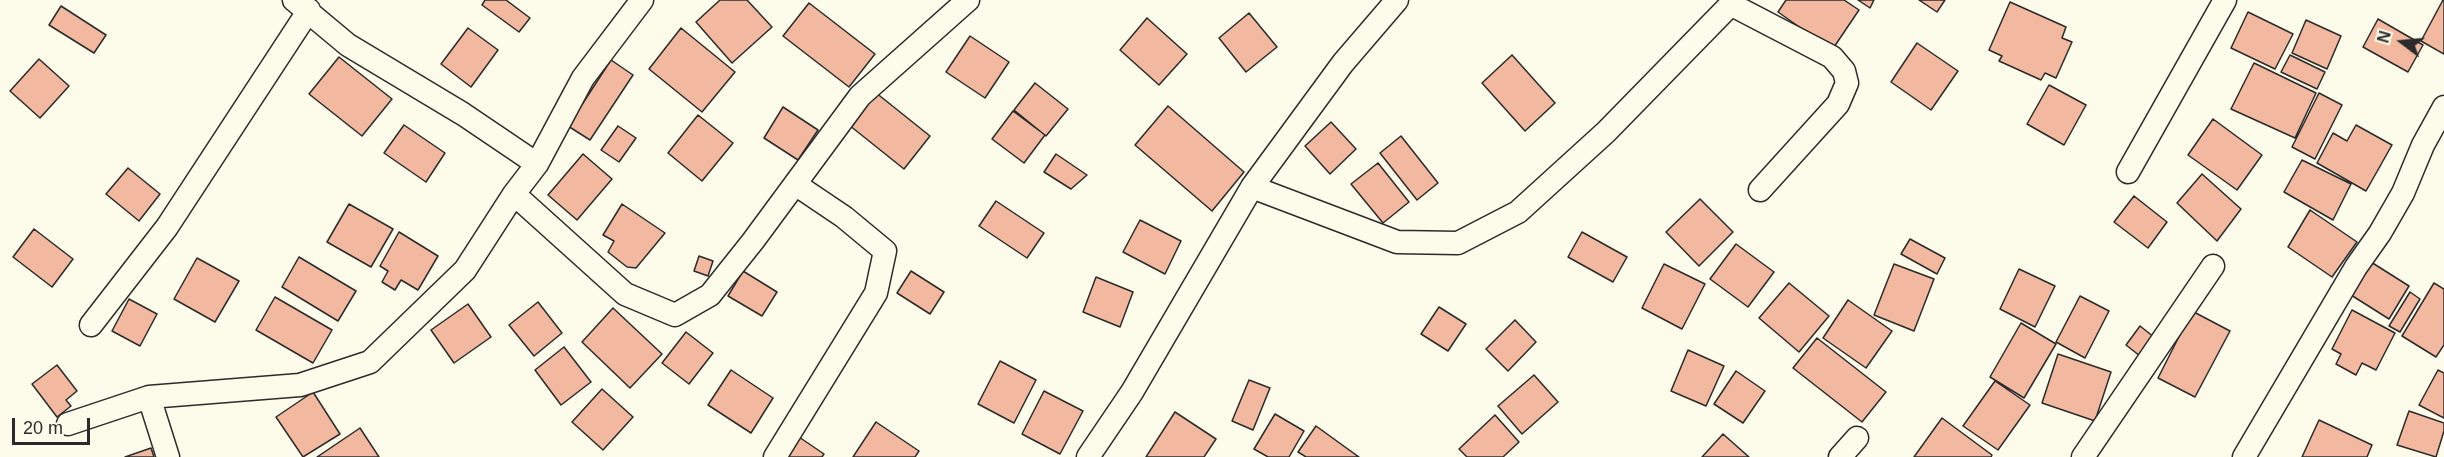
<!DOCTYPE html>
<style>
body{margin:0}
#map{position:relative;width:2444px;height:457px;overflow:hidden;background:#fdfbea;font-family:Helvetica,sans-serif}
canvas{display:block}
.north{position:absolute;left:2372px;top:12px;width:60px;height:60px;-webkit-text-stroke:4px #fdfbea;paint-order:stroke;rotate:286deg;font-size:16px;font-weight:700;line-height:24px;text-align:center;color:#2b2b2b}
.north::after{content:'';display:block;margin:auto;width:21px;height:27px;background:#2b2b2b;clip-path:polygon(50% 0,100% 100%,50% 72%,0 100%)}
.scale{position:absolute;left:12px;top:418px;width:78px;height:27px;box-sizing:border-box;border:3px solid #2b2b2b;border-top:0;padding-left:8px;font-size:18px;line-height:21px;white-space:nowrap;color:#2b2b2b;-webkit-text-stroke:4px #fdfbea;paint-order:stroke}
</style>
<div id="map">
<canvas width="2444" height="457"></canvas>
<div class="north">N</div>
<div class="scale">20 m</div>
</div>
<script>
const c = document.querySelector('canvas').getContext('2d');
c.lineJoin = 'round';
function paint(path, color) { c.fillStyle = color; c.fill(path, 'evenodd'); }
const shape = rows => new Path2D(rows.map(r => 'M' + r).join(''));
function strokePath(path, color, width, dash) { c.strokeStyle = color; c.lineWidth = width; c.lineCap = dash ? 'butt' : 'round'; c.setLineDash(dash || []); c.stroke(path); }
const building = shape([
 [485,0,506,0,530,18,519,32,482,5,485,0],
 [720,0,747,0,772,27,732,63,696,22,720,0],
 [1786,0,1844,0,1859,10,1832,50,1778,12,1786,0],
 [1858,0,1874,0,1870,8,1858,0],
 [1919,0,1945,0,1937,12,1919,0],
 [2443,0,2444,0,2444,54,2421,41,2443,0],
 [2010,2,2066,27,2062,38,2072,42,2056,78,2045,73,2041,80,1999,61,2002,56,1989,50,2010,2],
 [809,3,875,54,849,87,783,36,809,3],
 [61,6,106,35,94,53,49,25,61,6],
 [2248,12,2293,34,2275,69,2231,48,2248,12],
 [1249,13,1277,47,1246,72,1219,38,1249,13],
 [1147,18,1187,54,1159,85,1120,50,1147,18],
 [2378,19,2423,45,2408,72,2363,47,2378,19],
 [2306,20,2341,36,2327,69,2292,53,2306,20],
 [468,28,498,50,471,87,441,64,468,28],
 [681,28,735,72,702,112,649,69,681,28],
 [970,36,1009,62,985,98,946,72,970,36],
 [1917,43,1958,71,1931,110,1891,82,1917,43],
 [1512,55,1555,103,1525,131,1482,83,1512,55],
 [2290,55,2325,72,2317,89,2281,72,2290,55],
 [339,57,392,99,362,136,309,94,339,57],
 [39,59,69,86,40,118,10,91,39,59],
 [611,60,633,75,590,140,568,126,611,60],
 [2254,63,2316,93,2295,138,2231,109,2254,63],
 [1035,83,1068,109,1046,136,1014,110,1035,83],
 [2049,85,2086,105,2064,145,2027,124,2049,85],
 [875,92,930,136,904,169,849,125,875,92],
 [2319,93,2342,105,2315,159,2292,147,2319,93],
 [1168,106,1244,172,1212,211,1135,145,1168,106],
 [783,107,818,130,798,160,764,138,783,107],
 [1013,111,1045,135,1024,163,992,139,1013,111],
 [698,115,733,143,702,181,668,153,698,115],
 [2213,119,2262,155,2237,190,2188,155,2213,119],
 [1331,122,1356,149,1330,174,1305,146,1331,122],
 [404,125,445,153,426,182,384,153,404,125],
 [2356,125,2392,145,2366,191,2317,163,2333,133,2347,141,2356,125],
 [618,126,636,138,619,162,601,150,618,126],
 [1401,136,1438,183,1417,200,1380,153,1401,136],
 [583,154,612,179,577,220,548,195,583,154],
 [1056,154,1087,175,1071,189,1044,172,1056,154],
 [2302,160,2351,184,2333,220,2284,192,2302,160],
 [1378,163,1409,202,1383,223,1351,184,1378,163],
 [128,168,160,194,139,221,106,194,128,168],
 [2202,174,2241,209,2217,241,2177,203,2202,174],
 [2134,196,2167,222,2148,248,2114,222,2134,196],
 [1700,199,1733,232,1699,266,1666,232,1700,199],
 [996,201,1044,233,1027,258,979,226,996,201],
 [349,204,393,229,371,267,327,242,349,204],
 [622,204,665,233,636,268,627,267,608,252,614,241,603,235,622,204],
 [2310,210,2357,242,2332,277,2288,247,2310,210],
 [1140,220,1181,241,1165,274,1123,252,1140,220],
 [34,229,73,259,52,287,13,257,34,229],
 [399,232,438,256,418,290,401,280,395,290,382,282,388,271,380,266,399,232],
 [1582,232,1627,257,1613,282,1568,257,1582,232],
 [1910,239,1945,258,1937,274,1901,254,1910,239],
 [1736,244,1774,272,1748,307,1710,279,1736,244],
 [699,256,713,261,708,276,694,271,699,256],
 [299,257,356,291,338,321,282,287,299,257],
 [197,258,239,281,215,322,174,299,197,258],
 [2371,262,2409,286,2389,319,2351,295,2371,262],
 [1664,264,1705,284,1682,329,1642,308,1664,264],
 [1894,264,1934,279,1914,331,1874,315,1894,264],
 [2019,269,2055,286,2035,327,2000,309,2019,269],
 [743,271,777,292,762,316,728,296,743,271],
 [911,271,944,292,930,314,897,293,911,271],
 [1096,277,1133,292,1120,327,1083,312,1096,277],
 [1789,283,1829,316,1799,352,1759,318,1789,283],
 [2434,283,2444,289,2444,345,2436,357,2402,336,2434,283],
 [2410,292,2420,299,2400,332,2389,326,2410,292],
 [2080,296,2109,311,2085,358,2056,342,2080,296],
 [275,297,332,330,313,363,256,330,275,297],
 [129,299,157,314,140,346,112,331,129,299],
 [1848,300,1892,331,1866,368,1823,338,1848,300],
 [538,302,562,333,534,356,509,325,538,302],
 [468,304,491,337,454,363,431,330,468,304],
 [1439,307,1466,324,1448,351,1421,334,1439,307],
 [613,308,662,354,630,388,582,342,613,308],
 [2352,310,2395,333,2376,370,2362,363,2356,375,2336,364,2341,354,2332,349,2352,310],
 [2192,311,2230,331,2195,397,2158,378,2192,311],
 [1515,320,1536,342,1508,371,1486,349,1515,320],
 [2021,323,2056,344,2024,398,1990,377,2021,323],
 [2140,326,2159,341,2145,360,2126,345,2140,326],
 [686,332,713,353,689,384,662,363,686,332],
 [1817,338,1886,392,1862,422,1793,368,1817,338],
 [564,347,591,382,561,405,535,370,564,347],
 [1688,350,1724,366,1706,406,1671,391,1688,350],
 [2058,354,2111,372,2095,421,2042,403,2058,354],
 [1000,361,1036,380,1014,423,978,404,1000,361],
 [57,365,77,391,66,400,71,406,57,417,32,384,57,365],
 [731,370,773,398,751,433,708,405,731,370],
 [2438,370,2444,373,2444,418,2419,405,2438,370],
 [1736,371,1765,391,1743,423,1714,404,1736,371],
 [1534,375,1558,402,1522,434,1498,406,1534,375],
 [1249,380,1270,388,1253,430,1232,421,1249,380],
 [1995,381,2030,405,1998,450,1963,426,1995,381],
 [602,389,633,417,603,450,572,422,602,389],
 [1044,391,1083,411,1060,454,1022,434,1044,391],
 [313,392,340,434,303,457,276,417,313,392],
 [2409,411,2444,423,2444,431,2436,457,2397,445,2409,411],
 [1175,412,1216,439,1204,457,1146,457,1175,412],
 [1275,414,1304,431,1289,457,1268,457,1254,449,1275,414],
 [1495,415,1519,442,1503,457,1467,457,1459,449,1495,415],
 [1942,418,1992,455,1991,457,1914,457,1942,418],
 [2319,420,2372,445,2367,457,2302,457,2319,420],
 [876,422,919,451,915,457,853,457,876,422],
 [1316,426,1359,457,1306,457,1298,452,1316,426],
 [360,428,379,457,317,457,360,428],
 [1723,434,1749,457,1702,457,1723,434],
 [799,437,824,454,822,457,786,457,799,437],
 [151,448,154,457,125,457,151,448]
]);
paint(building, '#f2b8a0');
strokePath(building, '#2b2b2b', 1.5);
const street = shape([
 [294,0,348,45,463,114,537,164],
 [1732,5,1832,57,1844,71,1847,83,1838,104,1760,190],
 [2128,172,2225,0],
 [1252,187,1397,242,1458,243,1518,212,1606,132,1735,0],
 [514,194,625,294,675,315,710,295,753,241,860,96,968,0],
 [91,325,167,227,309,10],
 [149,397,168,457],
 [68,424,149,397,300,385,370,362,465,270,514,194,537,164,583,78,642,0],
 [775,457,876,293,885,251,844,217,795,184],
 [1088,457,1132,392,1252,187,1343,63,1397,0],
 [1840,457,1857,438],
 [2083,457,2213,266],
 [2244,457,2356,267,2380,233,2403,193,2423,145,2444,107]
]);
strokePath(street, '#2b2b2b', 25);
strokePath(street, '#fdfbea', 22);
</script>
